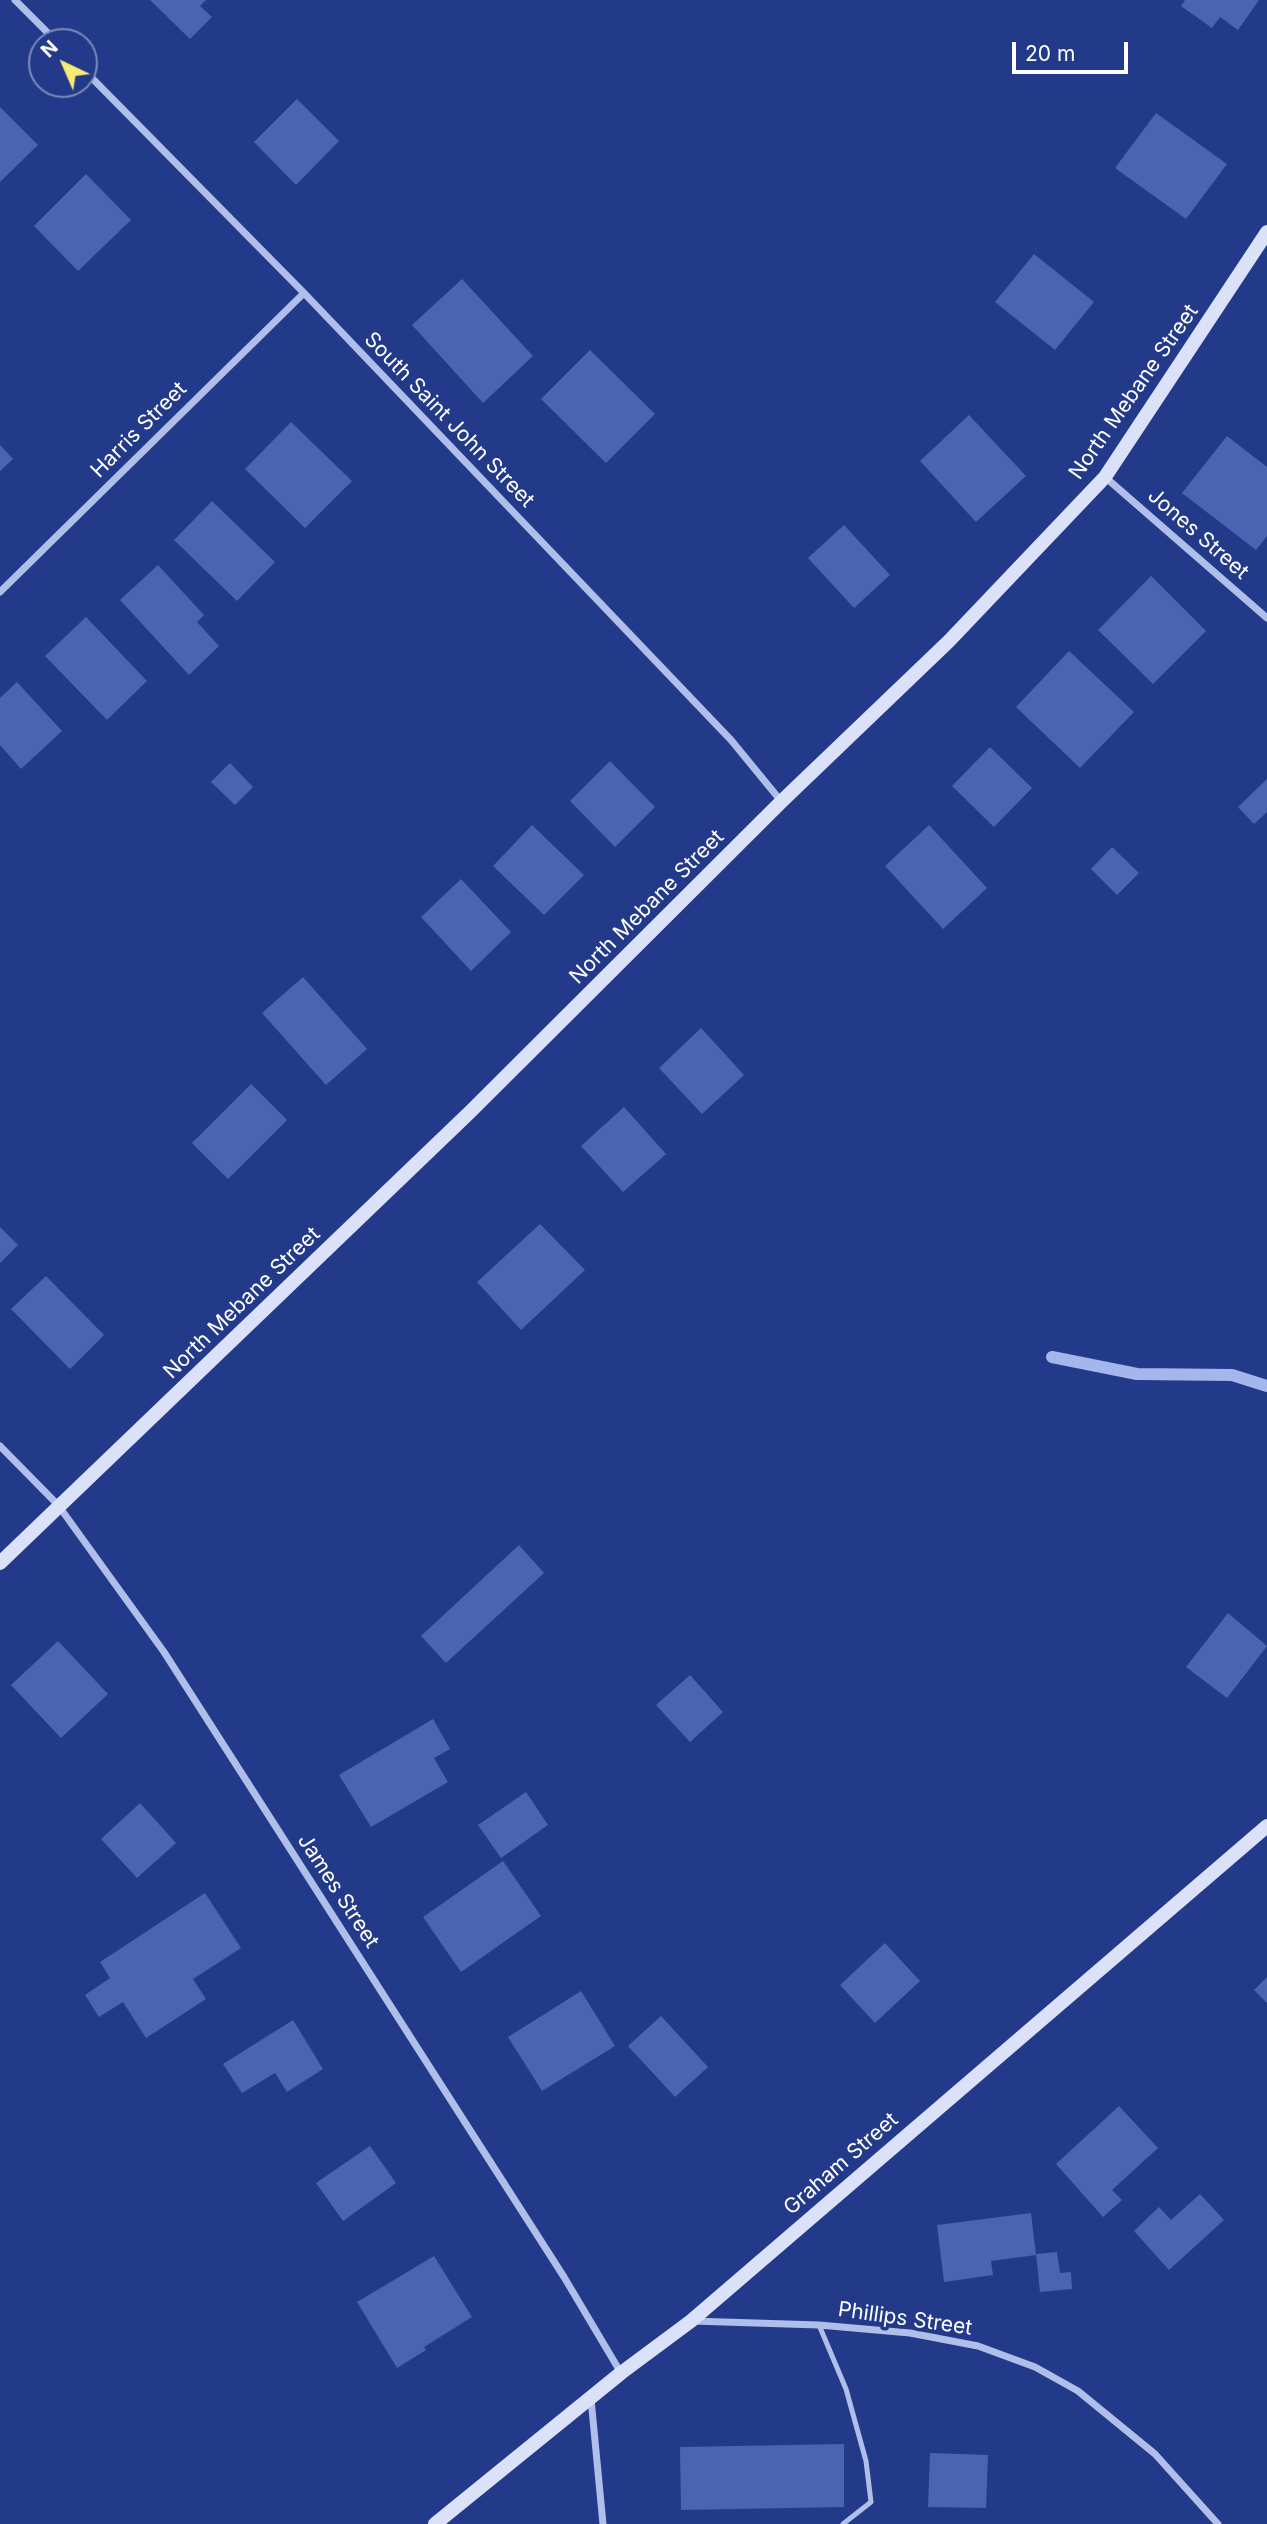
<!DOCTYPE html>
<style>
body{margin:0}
#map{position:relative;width:1267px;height:2524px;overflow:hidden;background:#233a8a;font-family:Inter,sans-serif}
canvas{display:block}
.north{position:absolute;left:28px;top:28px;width:70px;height:70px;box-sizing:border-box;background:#233a8a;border:2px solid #7b89b9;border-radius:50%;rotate:316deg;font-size:19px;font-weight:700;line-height:28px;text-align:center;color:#fff}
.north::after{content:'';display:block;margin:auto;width:24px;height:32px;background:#f6eb72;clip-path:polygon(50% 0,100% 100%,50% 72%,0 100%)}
.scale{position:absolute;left:1012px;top:42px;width:116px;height:32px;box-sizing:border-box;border:4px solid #fff;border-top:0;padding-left:9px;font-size:21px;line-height:24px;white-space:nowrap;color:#fff;-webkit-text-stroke:5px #233a8a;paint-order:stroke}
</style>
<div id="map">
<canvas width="1267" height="2524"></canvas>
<div class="north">N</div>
<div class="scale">20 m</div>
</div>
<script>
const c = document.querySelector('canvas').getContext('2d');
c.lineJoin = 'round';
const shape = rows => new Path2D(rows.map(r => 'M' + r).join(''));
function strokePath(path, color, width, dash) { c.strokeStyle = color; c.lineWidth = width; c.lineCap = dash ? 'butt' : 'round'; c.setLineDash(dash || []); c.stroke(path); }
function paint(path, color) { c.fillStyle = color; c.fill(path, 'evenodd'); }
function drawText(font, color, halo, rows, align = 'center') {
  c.font = font + ' Inter,sans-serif'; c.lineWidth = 7; c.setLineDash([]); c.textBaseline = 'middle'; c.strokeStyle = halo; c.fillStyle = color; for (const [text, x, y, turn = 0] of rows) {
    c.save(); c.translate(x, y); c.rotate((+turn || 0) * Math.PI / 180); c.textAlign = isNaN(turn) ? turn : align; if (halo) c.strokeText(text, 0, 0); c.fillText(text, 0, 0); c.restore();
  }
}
strokePath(shape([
 [1052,1357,1137,1374,1232,1375,1267,1386]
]), '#a4b6eb', 12);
paint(shape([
 [150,0,206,0,200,6,212,17,190,39],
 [1185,0,1259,0,1238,30,1220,17,1212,28,1181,6],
 [297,99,339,141,296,185,254,142],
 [0,107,38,145,0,182],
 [1156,113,1227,164,1186,219,1115,168],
 [86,174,131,220,78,271,34,226],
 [1034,254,1094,302,1055,350,995,302],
 [462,279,533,356,483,403,412,325],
 [590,350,655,414,606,463,541,399],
 [969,415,1026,476,976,522,920,461],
 [291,422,352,481,305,528,245,469],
 [1227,436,1267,467,1267,536,1256,550,1182,493],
 [0,445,13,459,0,471],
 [212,501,275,562,237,601,174,540],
 [844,525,890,575,854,608,808,558],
 [158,565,204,615,197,622,219,646,189,675,120,600],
 [1151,576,1206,631,1153,684,1098,630],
 [86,617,147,681,107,720,45,656],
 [1069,651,1134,712,1080,768,1016,707],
 [17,682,62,731,21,769,0,745,0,698],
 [990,747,1032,788,994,827,952,786],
 [610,761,655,807,615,847,570,801],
 [230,763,253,787,235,805,211,782],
 [1267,779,1267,812,1254,824,1238,807],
 [532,825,584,875,544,915,493,866],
 [929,825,987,888,943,929,885,866],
 [1112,847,1139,873,1117,895,1091,869],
 [461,879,511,932,471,971,421,917],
 [303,977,367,1049,326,1085,262,1013],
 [701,1028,744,1075,702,1114,659,1068],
 [251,1084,287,1120,228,1179,192,1143],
 [624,1107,666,1154,623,1192,581,1146],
 [540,1224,585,1270,521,1330,477,1282],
 [0,1227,18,1245,0,1263],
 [46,1276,104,1335,70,1369,11,1309],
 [519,1545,544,1573,446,1663,421,1636],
 [1228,1613,1267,1646,1227,1698,1186,1667],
 [58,1641,108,1694,61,1738,11,1685],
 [690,1675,723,1712,690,1742,656,1705],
 [433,1719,450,1749,434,1758,448,1782,371,1827,339,1775],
 [526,1792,548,1825,501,1858,478,1825],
 [140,1803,176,1843,137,1878,101,1839],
 [503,1861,541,1916,461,1972,423,1917],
 [205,1893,241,1948,193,1979,206,1999,146,2038,123,2002,99,2017,85,1995,110,1978,100,1962],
 [885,1943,920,1981,875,2023,840,1985],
 [1267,1977,1267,2003,1254,1990],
 [581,1991,615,2046,542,2091,508,2037],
 [661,2016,708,2067,675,2097,628,2046],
 [293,2020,323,2069,287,2092,275,2073,242,2093,223,2064],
 [1119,2106,1158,2148,1112,2190,1122,2200,1103,2217,1056,2164],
 [370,2146,396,2183,343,2221,316,2183],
 [1200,2194,1224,2220,1169,2270,1134,2231,1159,2207,1171,2220],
 [1031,2213,1036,2255,991,2261,993,2275,944,2282,937,2225],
 [1057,2252,1060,2273,1071,2272,1072,2289,1040,2292,1036,2254],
 [434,2256,472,2317,424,2347,426,2350,397,2368,357,2302],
 [844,2444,844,2507,681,2510,680,2447],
 [930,2453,988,2455,986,2508,928,2507]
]), '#4b63b2');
strokePath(shape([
 [819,2325,846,2389,866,2461,871,2502,843,2524]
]), '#b0beea', 5);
strokePath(shape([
 [15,0,57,42],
 [84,70,304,293,731,740,781,801],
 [1105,477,1267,618],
 [0,592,304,293],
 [0,1446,58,1505,164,1652,564,2277,621,2373],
 [692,2321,819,2325,910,2333,978,2346,1035,2367,1078,2391,1155,2454,1218,2524],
 [591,2399,603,2524]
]), '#b0beea', 7);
strokePath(shape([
 [0,1563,470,1112,782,801,949,641,1105,477,1267,232],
 [435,2524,621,2373,691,2321,1267,1826]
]), '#dbe1f8', 14);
drawText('21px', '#fff', '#233a8a', [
 ["North Mebane Street",1134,392,-55],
 ["South Saint John Street",449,420,46],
 ["Harris Street",139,430,-45],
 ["Jones Street",1198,534,41],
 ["North Mebane Street",647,907,-45],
 ["North Mebane Street",242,1303,-44],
 ["James Street",338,1891,57],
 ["Graham Street",841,2164,-41],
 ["Phillips Street",905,2319,8]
]);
</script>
